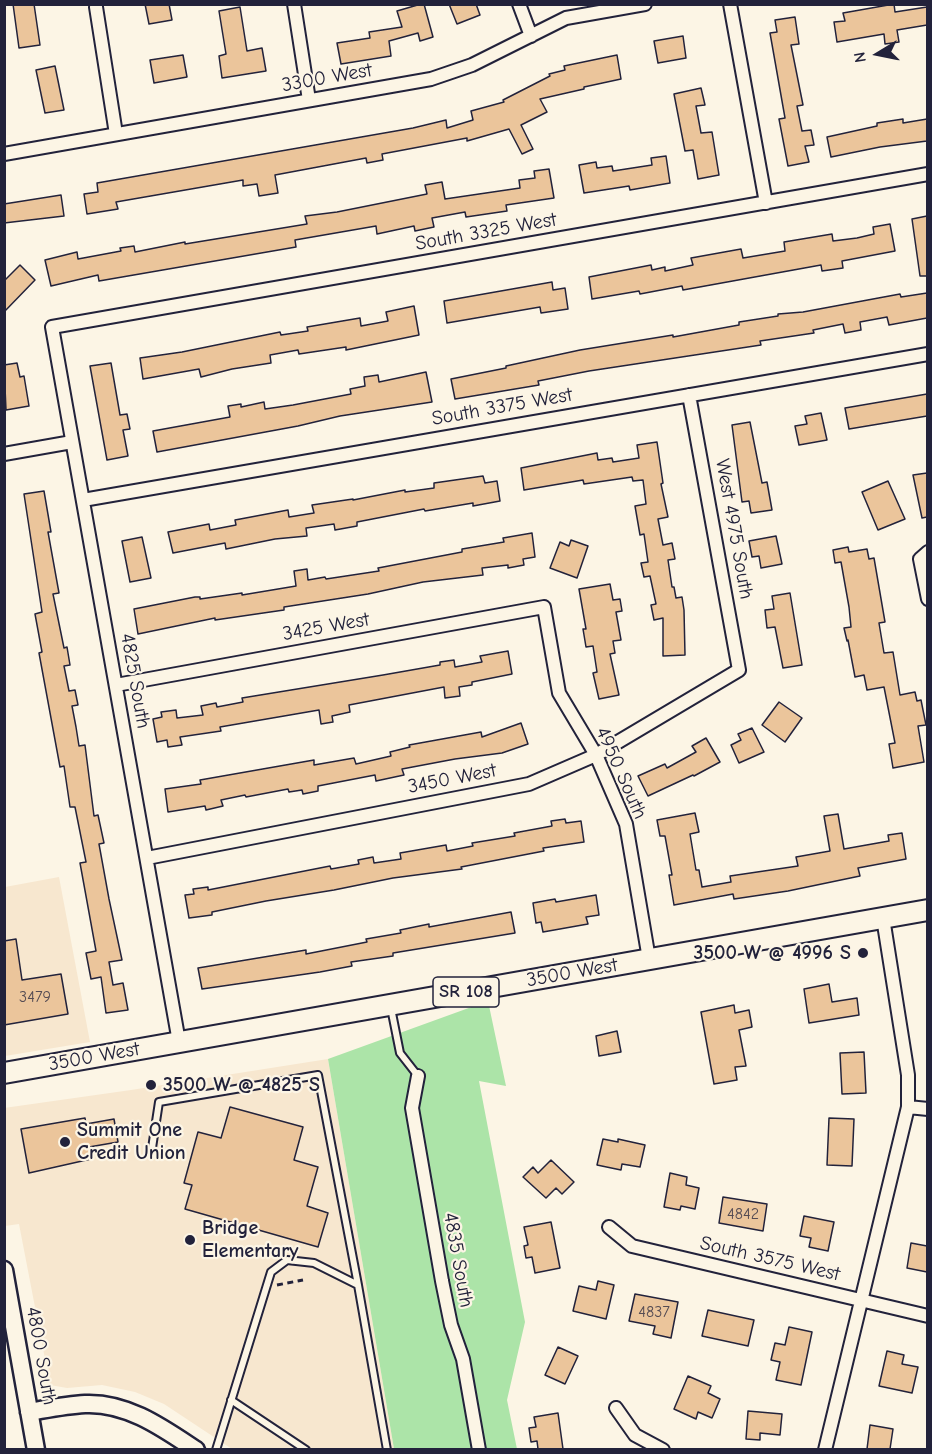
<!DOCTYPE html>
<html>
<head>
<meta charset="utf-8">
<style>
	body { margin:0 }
	#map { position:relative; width:932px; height:1454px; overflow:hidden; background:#fcf5e5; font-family:"Comic Neue",sans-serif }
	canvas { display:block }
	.frame { position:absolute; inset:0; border:6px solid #22223b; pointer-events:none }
	.north { position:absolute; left:848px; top:24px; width:60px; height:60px; -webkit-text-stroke:4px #fcf5e5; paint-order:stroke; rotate:260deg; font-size:16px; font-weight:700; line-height:24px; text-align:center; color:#22223b }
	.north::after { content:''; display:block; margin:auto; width:21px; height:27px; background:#22223b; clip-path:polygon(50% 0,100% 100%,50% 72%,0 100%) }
</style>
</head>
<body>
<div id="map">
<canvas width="932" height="1454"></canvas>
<div class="frame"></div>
<div class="north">N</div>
</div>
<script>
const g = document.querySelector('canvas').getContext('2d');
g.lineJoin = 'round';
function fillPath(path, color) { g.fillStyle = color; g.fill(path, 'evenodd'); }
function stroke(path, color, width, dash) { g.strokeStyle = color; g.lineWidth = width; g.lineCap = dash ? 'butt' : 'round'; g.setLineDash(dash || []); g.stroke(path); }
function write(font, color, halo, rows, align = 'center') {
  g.font = font + ' "Comic Neue",sans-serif'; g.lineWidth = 4.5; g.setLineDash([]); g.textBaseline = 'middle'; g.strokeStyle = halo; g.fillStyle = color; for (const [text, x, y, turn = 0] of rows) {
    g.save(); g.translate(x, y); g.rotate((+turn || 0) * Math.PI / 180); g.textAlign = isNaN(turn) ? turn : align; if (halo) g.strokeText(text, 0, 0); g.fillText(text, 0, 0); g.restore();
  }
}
fillPath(new Path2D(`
	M59,877L90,1042L5,1056V887Z
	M328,1059L394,1449H232L164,1404L135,1392L102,1385L67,1388L50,1385L19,1224L5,1226L4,1108L131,1090Z`), '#f7e7cf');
fillPath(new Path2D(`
	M488,1001L506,1086L479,1081L525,1322L507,1400L517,1449H394L328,1059Z`), '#ace4a8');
const building = new Path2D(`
	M13,4H34L40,45L19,48Z
	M145,4H169L172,20L149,24Z
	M421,4H424L433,37L420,41L418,33L389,41L391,56L341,64L337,43L370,38L369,32L402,27L397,11Z
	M449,4H476L480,15L457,24Z
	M894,4L895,12L927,7V25L897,30L899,42L885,44L884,34L837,42L834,22L845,21L843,13Z
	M240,7L247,51L262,48L266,71L222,78L219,56L226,54L219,11Z
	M795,17L799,44L791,45L803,105L797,106L802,131L811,130L814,145L805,146L809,162L788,166L779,119L785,118L770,33L777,32L775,20Z
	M683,36L686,58L658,63L654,41Z
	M183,55L187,77L154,83L150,60Z
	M617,55L621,79L584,87V89L540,99L547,112L521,125L533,149L522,154L509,129L467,141V138L382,154L383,160L367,163L366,158L275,175L278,193L259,196L257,184L243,186V180L116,202L118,209L87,214L84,194L98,192L97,183L413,128L446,120L447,128L473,120L471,111L504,102L503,100L550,76L549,74L565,70L564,66Z
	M55,66L64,110L45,113L36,70Z
	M701,88L705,105L696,106L701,133L712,132L719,175L698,179L693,150L685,151L674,94Z
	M903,119V123L927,119V141L880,147L831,157L827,137L877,126V123Z
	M666,156L670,183L630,190L629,186L584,193L579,165L596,162L597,168L612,166L613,171L652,165L651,158Z
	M549,169L554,198L506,205L507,211L466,217L465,212L432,218L434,227L415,231L414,226L377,234L376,226L295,240L296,247L99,281L98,275L51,286L45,260L77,252L78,259L121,251L120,248L134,246L135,252L185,242V244L307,224L305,216L337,212L427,194L425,185L442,182L445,199L520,188L519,180L535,178L534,171Z
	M61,195L64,216L4,223V204Z
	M927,216V276H920L912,219Z
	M890,224L895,251L842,261L843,268L822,271L821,265L683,290L682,286L640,294L639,291L592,299L589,277L651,265L652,270L665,267V271L693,265L691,258L741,249L743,258L785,251L784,242L832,234L833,241L857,238L874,234L873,227Z
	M20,265L35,280L4,312V281Z
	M552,282L553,290L565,288L568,309L541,313L540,307L447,323L444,301Z
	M927,293V318L889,325L887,317L860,322L861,330L845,333L843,324L813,330L814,333L760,341L761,345L589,371L538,381L539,385L455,399L451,379L506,368V366L580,350L673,335V337L739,325V322L778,316V314L803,312L900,294L901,297Z
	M414,306L419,335L346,350V347L299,354L298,350L270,355L271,363L232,369L201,377L199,369L143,379L140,358L182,352L280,332L281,335L308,331L307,327L360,318L361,326L388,321L386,312Z
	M17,363L20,377L24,376L29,406L6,410L4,365Z
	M111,363L120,415L127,414L130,429L123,430L128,456L107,460L90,366Z
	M426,372L432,402L340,416L298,426L157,452L153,431L230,417L228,406L241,404V407L264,402L265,409L293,405L351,394L350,389L365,386L364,377L378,375L379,382Z
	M927,394V416L849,429L845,408Z
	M821,413L827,440L799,445L795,426L807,424L805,416Z
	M750,422L762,483L767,482L772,510L751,513L749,501L742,502L732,425Z
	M657,442L663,483L661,484L668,517L658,519L663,545L672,543L675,559L668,560L672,587H674L676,598L682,597L684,610L685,655L663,656V618L654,620L651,605L656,604L650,576L644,577L641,563L648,562L644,534L640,535L635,506L646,504L643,480L633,481L632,477L584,484L583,480L524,490L521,468L597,453L598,460L612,458L613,462L639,458L637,445Z
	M927,473V517L922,518L913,475Z
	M483,476L485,483L497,481L500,501L473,506V503L425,511L424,509L357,522V526L335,530L334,524L306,528L307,536L275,539L226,549L225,543L173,553L168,532L209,524L210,530L236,525L235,520L288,510L289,517L314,513L312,505L353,499V500L405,490V492L434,488V483Z
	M888,481L905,519L878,530L862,492Z
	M44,491L51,532H48L59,593L53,594L64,648L67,647L70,665L64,666L69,691L75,690L78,705L72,706L76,727L79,746L85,745L94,816L98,815L104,843L99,844L109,899L122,960L109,962L113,985L123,983L128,1010L106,1013L101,977L91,979L86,953L96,951L80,863L86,862L75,807H70L64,766L60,767L39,653L42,652L35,614L42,612L24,494Z
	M532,533L535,557L523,559L524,565L508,568V565L482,568L483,575L423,582L368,594L284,607V610L215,620V618L138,634L134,609L195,597H200V599L242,593V595L296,586L294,571L307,569L308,580L325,577L326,579L379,571L378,568L462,552V549L504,542L503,538Z
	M776,536L782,564L761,568L759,556L752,557L749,541Z
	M142,537L151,578L130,582L122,541Z
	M571,540L588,546L577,578L550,568L560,542L569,546Z
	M848,547L849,552L867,549L869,559L874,558L885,622L879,623L884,653L893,652L900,695L915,692L917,701L921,700L926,725L918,726L924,762L893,768L889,744L895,743L884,687L867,690L864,675L855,677L848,640L847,641L844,628L851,627L849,607L841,562L835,563L833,550Z
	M610,584L613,600L620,599L622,611L616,612L621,640L613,641L615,653L610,654L619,695L599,699L593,673L597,672L593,646L586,647L583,629H586L579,589Z
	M790,593L802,665L783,668L775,627L767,628L765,610L774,609L772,596Z
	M508,651L512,674L472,682V685L459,687L460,696L445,698L444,687L349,705L350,712L332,716L333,722L321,724L319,710L220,727L221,731L180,737L182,745L168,747L167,740L157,742L153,719L162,717L161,712L176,710L177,718L203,715L201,706L216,703L217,707L243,702L242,698L383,675L440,665V662L454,660L455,667L482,662L480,656Z
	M779,702L802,718L785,742L762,725Z
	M521,723L528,744L502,753L455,759L402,769L404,775L376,781L375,775L318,786V791L303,794L302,790L289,792L288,789L246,797L245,795L221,800L223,806L206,810L205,806L168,812L165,789L201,784L200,780L314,760V765L354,758L356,764L391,756L390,752L410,747L409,745L481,732L482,737Z
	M752,728L764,752L739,763L731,745L741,740L738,734Z
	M706,738L720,762L694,776L693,775L648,796L638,776L665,764L667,768L696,752L692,746Z
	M695,813L699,832L690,834L696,870H699L702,887L731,882L730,876L798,866L796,857L830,851L824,816L838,814L844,849L889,841L888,835L902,833L906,859L858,868L860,876L788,891L734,899L733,894L674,905L669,875H672L665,836H660L657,820Z
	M565,819L566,823L581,821L584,842L543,848L544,851L461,867L462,869L393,878L334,890L266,901L212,912V915L189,918L185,895L194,894L193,889L208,887V890L330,866L331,869L359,864L358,860L373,857L374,863L401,859L400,853L446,845L447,851L473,846L472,843L515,836L514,833L552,826L551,821Z
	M596,895L599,915L586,917L588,924L543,932L541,922L536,923L533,903L555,899L556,902Z
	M511,912L515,933L393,953V956L351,962L352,966L320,972L202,989L198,968L306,950V954L367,942L366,939L401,933L400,930L429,924V927Z
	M16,939L22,980L61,974L68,1014L4,1025V941Z
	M829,984L832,1002L857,998L859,1015L809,1023L804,989Z
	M734,1005L735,1013L749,1010L752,1027L739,1030L746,1066L735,1067L737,1080L714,1084L701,1012Z
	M617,1031L621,1052L599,1056L596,1036Z
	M864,1052L866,1093L842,1094L840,1053Z
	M230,1107L303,1127L294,1160L318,1167L307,1206L328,1213L318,1247L185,1209L192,1185L184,1183L198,1132L221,1138Z
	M85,1118L86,1124L114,1119L118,1142L89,1147L91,1159L29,1173L21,1129Z
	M829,1118L854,1119L852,1166L827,1165Z
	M603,1139L618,1142V1139L645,1145L640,1167L622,1164L621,1170L597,1165Z
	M551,1160L574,1182L562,1194L556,1188L546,1198L523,1177L533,1167L538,1173Z
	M670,1173L687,1177L686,1185L699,1188L695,1209L681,1206L680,1210L664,1207Z
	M723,1197L767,1204L763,1231L719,1223Z
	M804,1216L834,1222L828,1251L809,1247L811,1238L800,1236Z
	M551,1222L560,1268L535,1273L532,1257L526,1258L524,1246L528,1245L524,1227Z
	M911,1243L927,1246V1272L907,1268Z
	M598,1281L614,1285L606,1319L573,1311L579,1286L596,1290Z
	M635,1294L678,1302L671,1338L653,1334L655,1326L629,1321Z
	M708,1310L754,1320L748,1346L702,1336Z
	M789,1327L812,1332L801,1385L776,1380L780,1362L771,1360L775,1343L785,1345Z
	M558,1347L578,1356L565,1384L545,1375Z
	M887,1351L904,1355L902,1364L918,1367L912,1393L879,1386Z
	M688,1376L711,1386L708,1393L720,1399L712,1418L698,1412L696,1419L674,1409Z
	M748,1411L782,1414L780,1435L760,1433V1440L746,1439Z
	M558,1413L563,1449H538L537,1441L531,1442L529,1428L536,1427L534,1417Z
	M870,1425L893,1429L890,1449H867Z`);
fillPath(building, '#ebc59b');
stroke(building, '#22223b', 1.5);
const lane = new Path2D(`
	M391,1008L400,1053L418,1076
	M152,1148L159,1102L318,1075L358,1285
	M231,1400L306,1450
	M216,1450L271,1272L287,1260L314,1263L358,1285L387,1450`);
const street = new Path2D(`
	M294,4L309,100
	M519,4L531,36
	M730,4L766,203
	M96,7L116,134
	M4,154L431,79L472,65L566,18L645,4
	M4,454L72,442
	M83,500L928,354
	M928,552L920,559L928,599
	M116,685L544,607L559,693L596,755L626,824L649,959
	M147,858L529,784L596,755L739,670L689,395
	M179,1042L52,327L928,174
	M418,1076L412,1108L442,1281L451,1325L463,1359L479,1450
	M908,1107L928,1109
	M609,1227L632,1246L928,1316
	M616,1408L635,1435L663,1450
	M825,1450L908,1107V1075L883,918`);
const secondary = new Path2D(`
	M4,1270L36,1450
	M29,1412C47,1409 66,1405 85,1404C127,1402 163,1428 196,1450`);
const primary = new Path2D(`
	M4,1073L928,910`);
stroke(lane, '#22223b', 10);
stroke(street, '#22223b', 16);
stroke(secondary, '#22223b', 21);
stroke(primary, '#22223b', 24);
stroke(new Path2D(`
	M277,1285L303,1280`), '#22223b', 3, [6, 4.5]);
stroke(lane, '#fcf5e5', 6);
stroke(street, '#fcf5e5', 12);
stroke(secondary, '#fcf5e5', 16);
stroke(primary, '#fcf5e5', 20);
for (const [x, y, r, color] of [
	[863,953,6,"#22223b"],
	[151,1085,6,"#22223b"],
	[65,1142,6,"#22223b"],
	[190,1240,6,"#22223b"]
]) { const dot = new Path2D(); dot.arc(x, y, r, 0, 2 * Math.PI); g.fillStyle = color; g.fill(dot); stroke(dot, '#fcf5e5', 2); }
write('16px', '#544b53', null, [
	["3479",35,997],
	["4842",743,1214],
	["4837",654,1312]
]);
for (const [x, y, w] of [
	[466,992,66]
]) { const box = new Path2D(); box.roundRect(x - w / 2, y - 15, w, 30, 4.5); g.fillStyle = '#fcf5e5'; g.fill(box); stroke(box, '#22223b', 1.5); }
write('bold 18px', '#22223b', null, [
	["SR 108",466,992]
]);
write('20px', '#22223b', '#fcf5e5', [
	["3300 West",327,78,-10],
	["South 3325 West",486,232,-10],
	["South 3375 West",502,407,-10],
	["West 4975 South",734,529,80],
	["3425 West",326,627,-10],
	["4825 South",135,681,80],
	["4950 South",621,773,66],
	["3450 West",452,779,-11],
	["3500 West",572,973,-10],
	["3500 West",94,1057,-10],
	["South 3575 West",770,1259,13],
	["4835 South",458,1260,80],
	["4800 South",41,1356,80]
]);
write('bold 20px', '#22223b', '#fcf5e5', [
	["3500 W @ 4996 S",851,953,"right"],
	["3500 W @ 4825 S",163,1085],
	["Summit One",77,1130],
	["Credit Union",77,1153],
	["Bridge",202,1228],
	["Elementary",202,1251]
], 'left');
</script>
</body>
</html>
